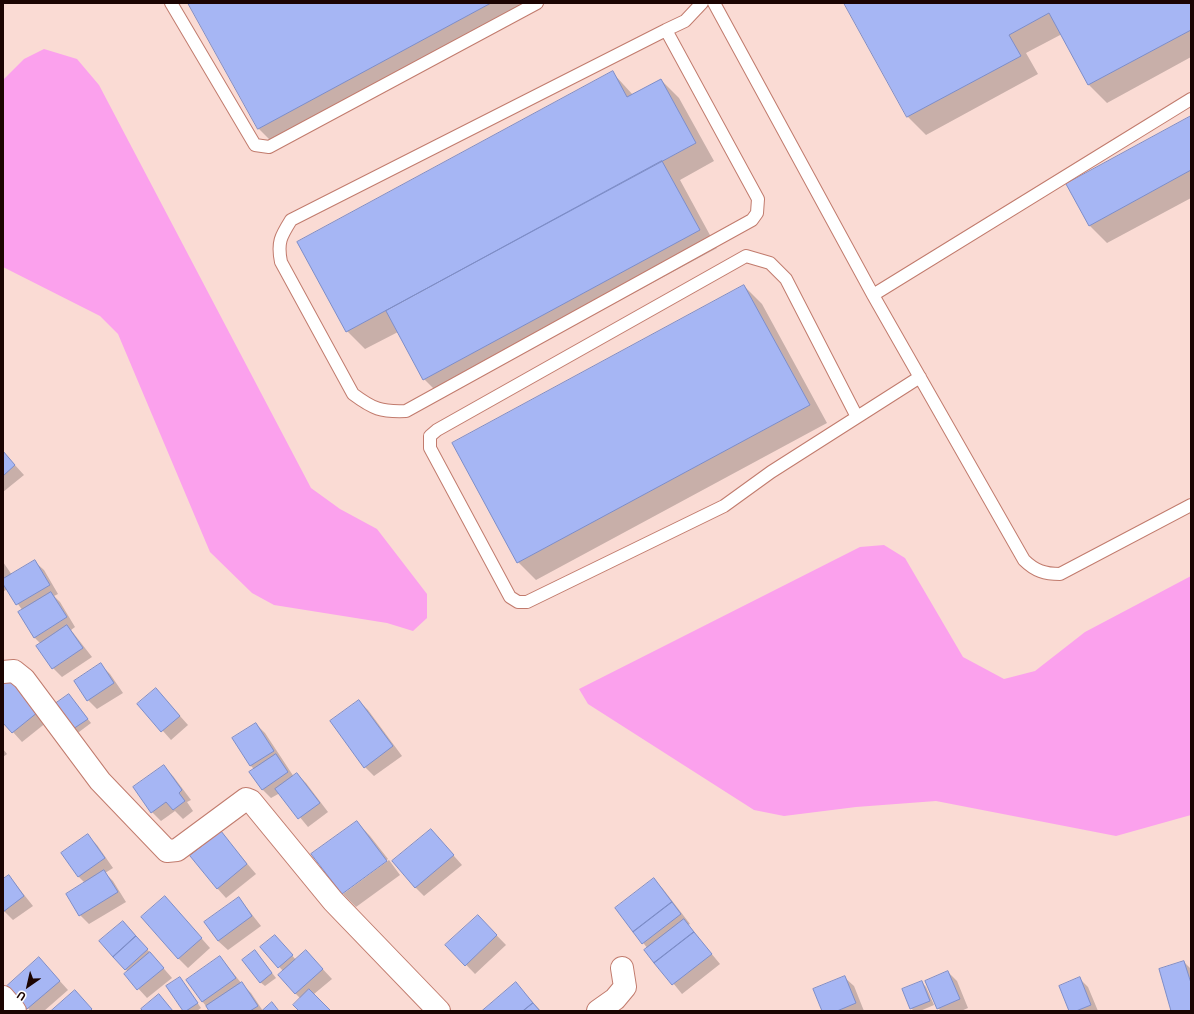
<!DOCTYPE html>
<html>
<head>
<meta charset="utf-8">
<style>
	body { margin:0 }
	#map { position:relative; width:1194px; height:1014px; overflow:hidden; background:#fadbd4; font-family:"Open Sans",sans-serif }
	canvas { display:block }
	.frame { position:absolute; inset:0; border:4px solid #1b0402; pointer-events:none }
	.north { position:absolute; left:8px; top:966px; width:40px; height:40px; -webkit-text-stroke:3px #fff; paint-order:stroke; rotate:214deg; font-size:11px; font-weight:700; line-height:16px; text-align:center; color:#1b0402 }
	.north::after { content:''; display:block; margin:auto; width:14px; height:18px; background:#1b0402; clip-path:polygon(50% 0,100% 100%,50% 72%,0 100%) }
</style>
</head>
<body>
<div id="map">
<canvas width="1194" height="1014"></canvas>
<div class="frame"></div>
<div class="north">U</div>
</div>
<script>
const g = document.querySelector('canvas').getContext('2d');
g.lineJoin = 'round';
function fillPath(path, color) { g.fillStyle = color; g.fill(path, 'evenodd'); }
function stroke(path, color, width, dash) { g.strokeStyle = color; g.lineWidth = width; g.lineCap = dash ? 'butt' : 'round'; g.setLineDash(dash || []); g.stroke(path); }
fillPath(new Path2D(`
	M44,49L77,59L99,85L311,488L340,509L377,529L427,594V618L413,631L387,623L274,605L252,593L210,552L118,334L100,316L3,267V80L24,59Z
	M884,545L905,558L963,657L1004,679L1035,671L1085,632L1191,576V815L1116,836L936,801L856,807L784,816L754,810L588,704L579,689L860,547Z`), '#fba1ed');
fillPath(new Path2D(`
	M190,3H541L276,146L258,128Z
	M846,3H1191V57L1107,103L1089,85L1062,34L1026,53L1038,74L926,135L908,117Z
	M612,72L633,95L661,80L679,98L714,161L680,180L717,248L442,397L424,379L398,332L365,349L347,331L298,242Z
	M1191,117V198L1107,243L1089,225Z
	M744,286L762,304L827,423L536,580L518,562Z
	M3,452L24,475L3,492Z
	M34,561L44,570L58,594L54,596L60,602L75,627L71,630L92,657L62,677L53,668L41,644L35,638L23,611L7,589L3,592V562L12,575Z
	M101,665L110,674L123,693L97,709L88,700Z
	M3,687L47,722L22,742L3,721Z
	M156,689L188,725L171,740L139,704Z
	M69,695L91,723L75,735Z
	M359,701L368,710L402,756L374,776L365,767Z
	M256,724L265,733L294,777L297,774L306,783L328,812L308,827L280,793L271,798L262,789L255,770L250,765Z
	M3,749L7,754L3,757Z
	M164,767L173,776L191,800L187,802L193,811L183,819L175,811L161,821L152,812Z
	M357,822L370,836L388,859L343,892V894L313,855Z
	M431,830L462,865L424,896L415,887Z
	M221,833L256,874L226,898L217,888Z
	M88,836L97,845L113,868L105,873L113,881L126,902L89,924L80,915L85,883L78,876Z
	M389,860L400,875L356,907L343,894Z
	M9,876L33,906L13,920L3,910V880Z
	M654,879L663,889L690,924L688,925L720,964L682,994L646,950L648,949L616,908Z
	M239,898L261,926L228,950L218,941Z
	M174,907L210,948L188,968L178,958Z
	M478,916L506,945L475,974L447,945Z
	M127,926L172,978L147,998L125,974L128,972L101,941Z
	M279,940L296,960L306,951L332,979L314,994L330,1011H300L301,999L295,993L283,971L261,947Z
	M259,956L276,978L265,986L260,982Z
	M220,957L242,984L251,993L263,1011H279H210L202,1001Z
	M1184,962L1191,969V1011H1173Z
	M48,968L68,990L44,1011H30L28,1008Z
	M948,972L957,981L968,1008L961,1011H941L938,1008Z
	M844,977L854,986L864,1011H824Z
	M1079,978L1088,987L1098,1011H1070Z
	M922,982L926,987L934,1005L920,1011H914L911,1008Z
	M184,983L201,1008L197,1011H185Z
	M516,984L541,1011H484Z`), '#0003');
const building = new Path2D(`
	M188,3H491L258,129Z
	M844,3H1191V30L1088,85L1049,13L1009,35L1021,56L907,117Z
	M613,71L627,97L661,79L696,143L346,332L297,242Z
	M1191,116V170L1089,226L1066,184Z
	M662,161L700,230L423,380L386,311Z
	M744,285L810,405L517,563L452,443Z
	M3,451L15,465L3,476Z
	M35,560L50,585L16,605L3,584V579Z
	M51,592L67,617L34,638L18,612Z
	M67,625L83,648L52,669L36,646Z
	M101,663L114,683L87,701L74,681Z
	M11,679L38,712L12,733L3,723V685Z
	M156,688L180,716L161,732L137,704Z
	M69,694L88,719L70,731L52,706Z
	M359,700L393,746L364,768L330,721Z
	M256,723L274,751L250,766L232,738Z
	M276,754L288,772L262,790L249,772Z
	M164,765L182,790L179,793L185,801L173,810L166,802L151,813L133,787Z
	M297,773L320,803L298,819L275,789Z
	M357,821L387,861L342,894L311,854Z
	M431,829L454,855L415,888L392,861Z
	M221,831L247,864L217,889L190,856Z
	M88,834L105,858L78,877L61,853Z
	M104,870L118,892L79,916L66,894Z
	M9,875L24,896L3,912V879Z
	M654,878L672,902L633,932L615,908Z
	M165,896L202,938L178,959L141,917Z
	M239,897L252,916L218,941L204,922Z
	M672,902L681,914L642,944L633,932Z
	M478,915L497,935L465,966L445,945Z
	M684,919L694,932L654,963L644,950Z
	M123,921L136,936L113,957L99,941Z
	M694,932L712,954L672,985L654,963Z
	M275,935L293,955L278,968L260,947Z
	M136,936L148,949L125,970L113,957Z
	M255,950L272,973L260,983L242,960Z
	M306,950L323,969L295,994L278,975Z
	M150,952L164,968L137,990L124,974Z
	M220,956L236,978L202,1002L186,980Z
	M39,957L60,981L27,1009L7,986Z
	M1184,961L1191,983V1011H1171L1159,969Z
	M948,971L960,999L937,1009L925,981Z
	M845,976L856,1003L837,1011H822L813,989Z
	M180,977L198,1003L186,1011H183L166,986Z
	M1080,977L1091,1005L1076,1011H1069L1059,986Z
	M922,981L930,1001L910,1009L902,989Z
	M242,982L258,1006L250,1011H209L206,1006Z
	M516,982L533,1003L523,1011H482Z
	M309,989L331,1011H299L293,1005Z
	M75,990L92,1009L90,1011H51Z
	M159,994L173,1011H143L141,1009Z
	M272,1002L279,1011H262Z
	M533,1003L540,1011H523Z`);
fillPath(building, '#a6b6f4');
stroke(building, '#7d8dc8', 1);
const service = new Path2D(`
	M171,3L255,145L269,147L537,3
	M714,3L873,295L1024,560C1035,571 1045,574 1060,574L1191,505
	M666,30L758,199L757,213L752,220L406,411C381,412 373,409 353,394L281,262C277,242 281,236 291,220L666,30L685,21L702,3
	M873,295L1191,99
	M857,417L786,279L770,263L746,256L437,430L430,436V448L510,597L518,602H527L724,506L771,472L920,377`);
const minor = new Path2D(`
	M3,672L14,671L24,679L100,781L167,851L177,850L246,799L251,801L333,901L439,1011
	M3,997L15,1011
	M598,1011L615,999L625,987L622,968`);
stroke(service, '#c17b6d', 14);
stroke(minor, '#c17b6d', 24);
stroke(service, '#fff', 12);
stroke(minor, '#fff', 22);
</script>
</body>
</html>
